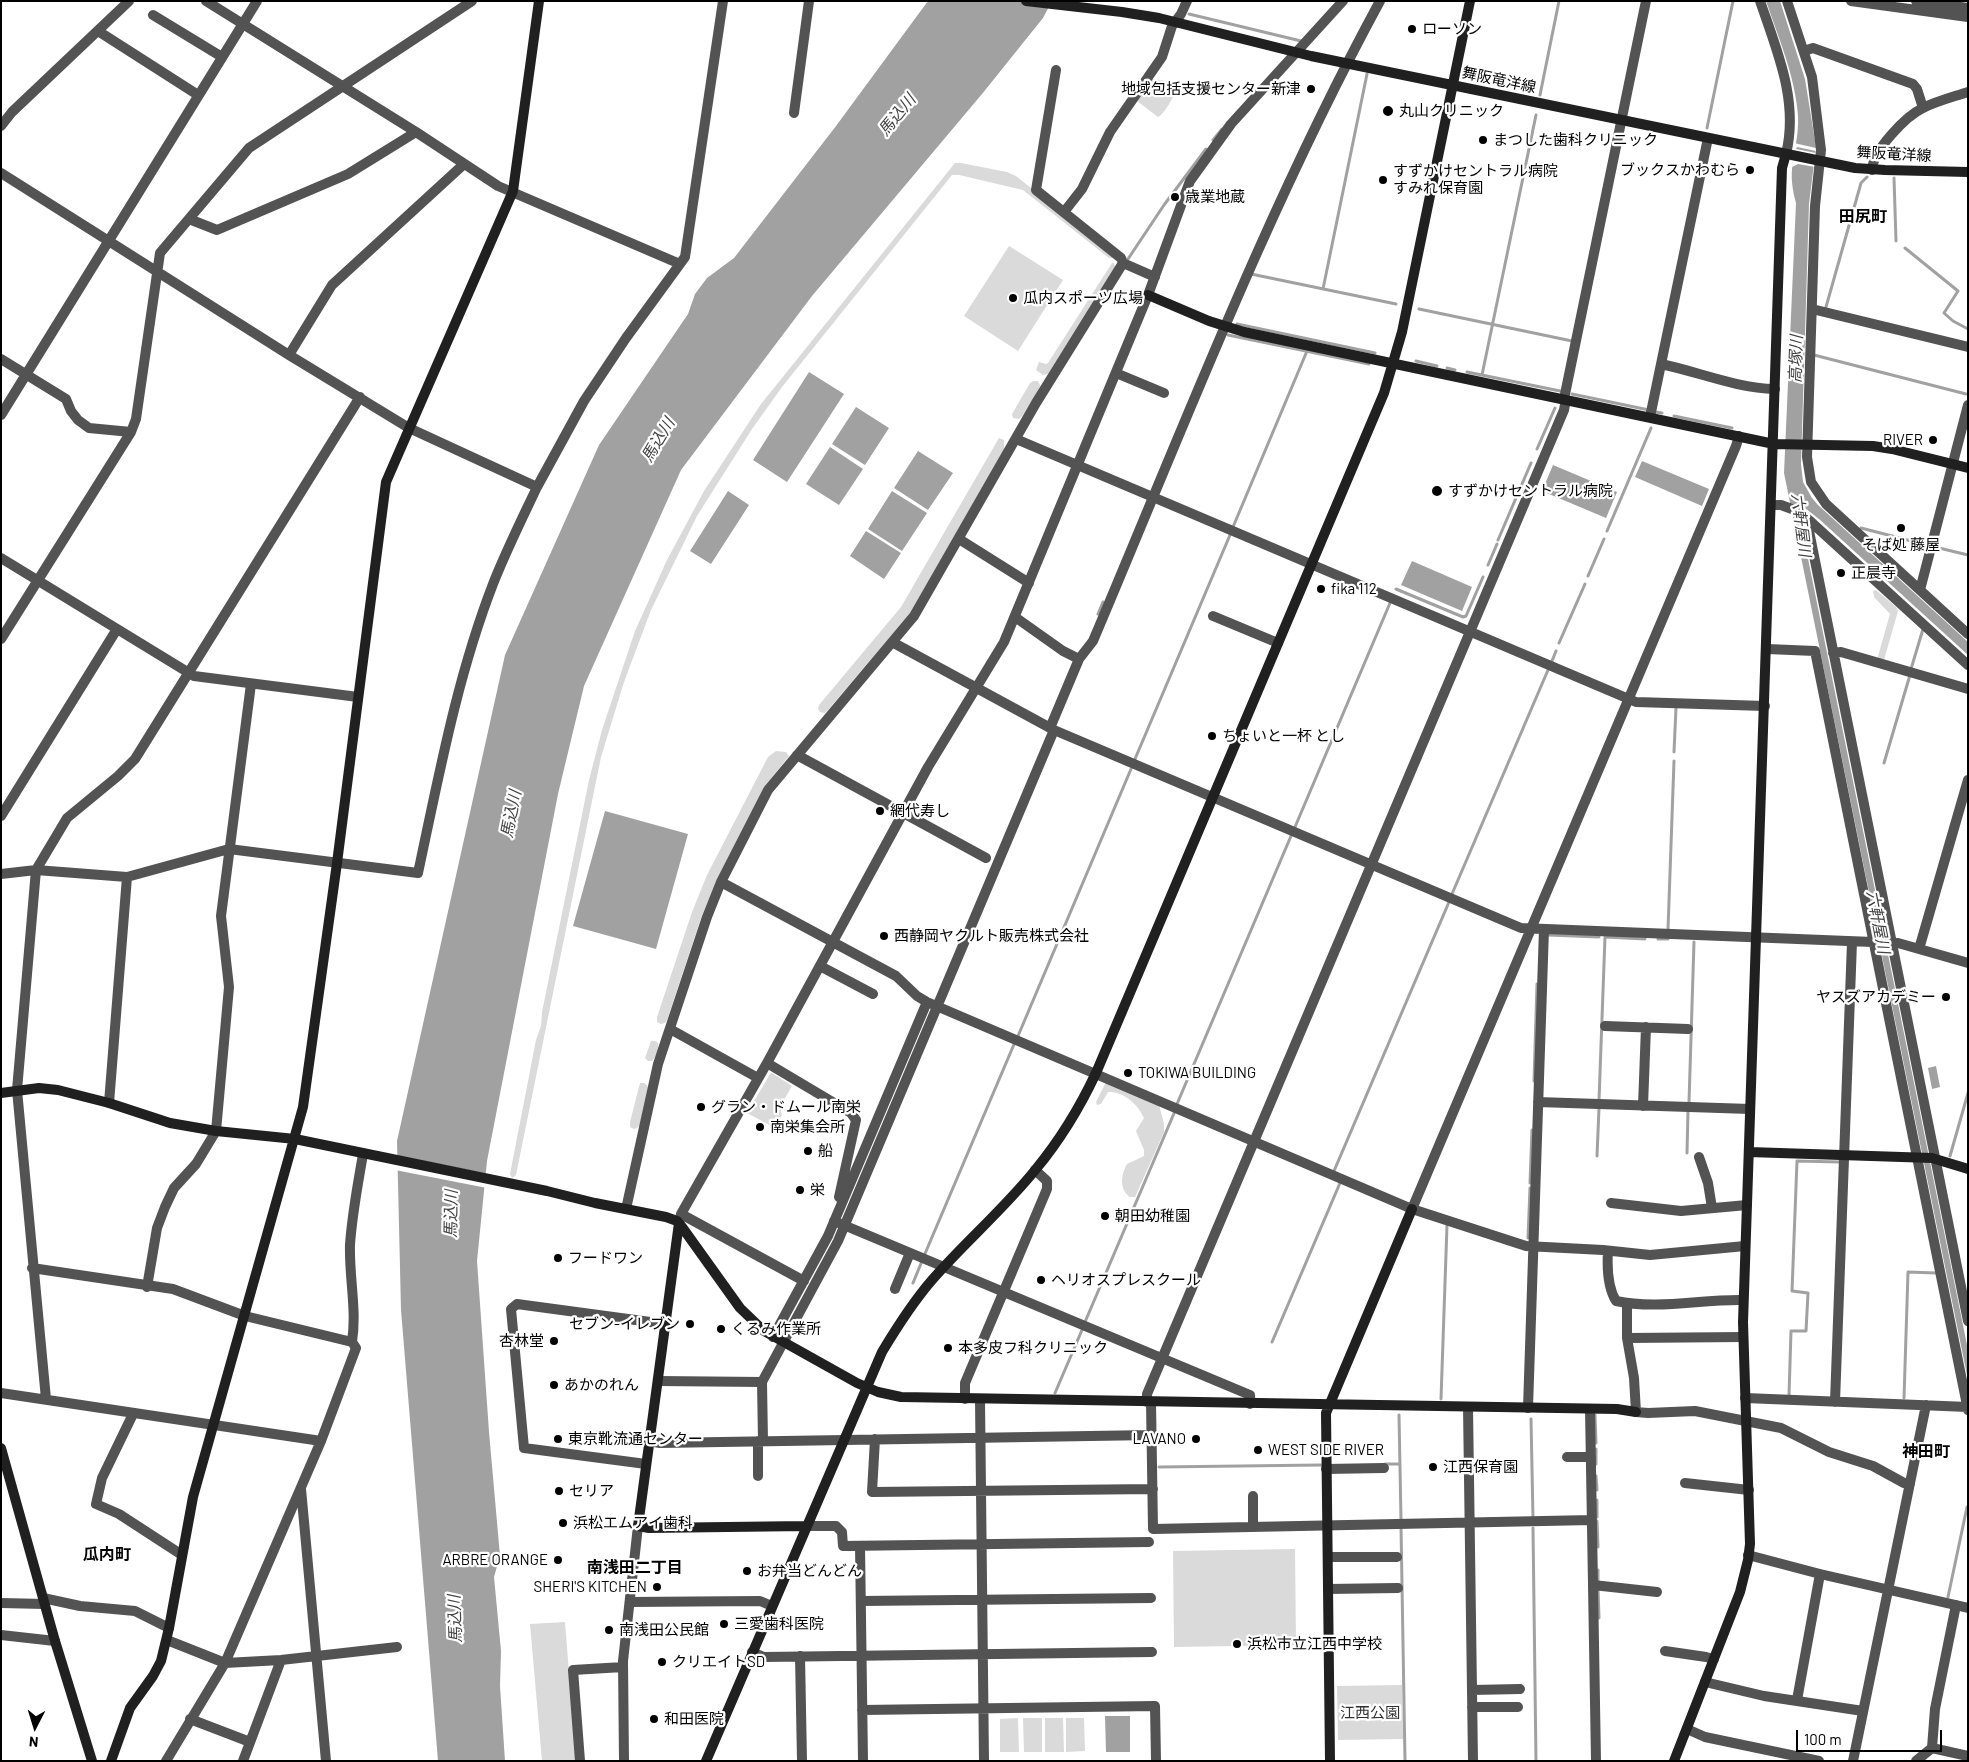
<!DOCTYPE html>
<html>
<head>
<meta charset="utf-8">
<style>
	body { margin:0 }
	#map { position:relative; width:1969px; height:1762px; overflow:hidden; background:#fff; font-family:Barlow,sans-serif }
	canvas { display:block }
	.frame { position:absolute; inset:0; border:2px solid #000; pointer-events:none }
	.north { position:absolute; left:10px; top:1702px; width:50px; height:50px; -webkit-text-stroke:4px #fff; paint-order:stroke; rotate:185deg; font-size:14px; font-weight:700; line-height:20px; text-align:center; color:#000 }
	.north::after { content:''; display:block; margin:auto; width:18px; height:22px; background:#000; clip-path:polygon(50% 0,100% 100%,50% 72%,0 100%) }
	.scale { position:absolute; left:1796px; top:1730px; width:146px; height:22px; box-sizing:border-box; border:2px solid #000; border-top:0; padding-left:6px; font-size:15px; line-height:18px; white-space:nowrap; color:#000; -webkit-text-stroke:4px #fff; paint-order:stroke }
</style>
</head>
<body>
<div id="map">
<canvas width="1969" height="1762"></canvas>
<div class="frame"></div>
<div class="north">N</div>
<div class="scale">100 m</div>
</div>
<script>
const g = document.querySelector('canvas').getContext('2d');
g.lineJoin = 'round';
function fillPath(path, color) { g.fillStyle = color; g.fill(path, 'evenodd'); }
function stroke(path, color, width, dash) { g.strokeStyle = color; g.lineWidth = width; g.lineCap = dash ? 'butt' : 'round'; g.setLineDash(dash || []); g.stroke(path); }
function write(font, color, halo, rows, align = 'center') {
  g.font = font + ' Barlow,"Noto Sans JP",sans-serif'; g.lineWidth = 4.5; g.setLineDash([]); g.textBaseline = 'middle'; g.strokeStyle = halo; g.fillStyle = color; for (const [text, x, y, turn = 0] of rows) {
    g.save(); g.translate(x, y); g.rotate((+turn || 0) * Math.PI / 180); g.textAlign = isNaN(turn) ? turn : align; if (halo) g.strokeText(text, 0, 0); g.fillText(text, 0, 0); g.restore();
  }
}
fillPath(new Path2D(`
	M1154,79L1174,82L1178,87C1175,94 1164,115 1158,117L1137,101L1150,80Z
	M955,163H961L1007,172L1016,176L1113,254V258H1109L1023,190L959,175H952L782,387L752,429L697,516L651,610L624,682L601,757L516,1175L512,1178L510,1174L536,1040L541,1026L542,1012L589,780L602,730L635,631L667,560L704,491L761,404Z
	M1009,246L1063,280L1018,351L964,316Z
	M1112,263H1114L1115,267L1048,374L1043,375L1036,370L1039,362L1046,364L1048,363Z
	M1034,381H1038L1040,385L1039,389L1023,415L1019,419L1013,418L1012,414L1030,383Z
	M999,438L1004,440V450L910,613L827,711L824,713L820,712L818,709L819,705L901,607Z
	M1876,590L1896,607L1898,611L1884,660L1878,659V656L1890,614L1874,597L1873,591Z
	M776,751L786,752L789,756L764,787L717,880L702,915L667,1020L665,1023L661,1024L657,1022V1017L692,912L707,875L768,757Z
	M651,1041H655L658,1043C659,1049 656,1056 652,1061H648L645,1058Z
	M772,1073L792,1086L780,1107L782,1115L775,1128L747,1113L770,1074Z
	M1106,1082L1159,1105L1164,1124V1132L1135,1197H1130C1119,1189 1121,1175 1127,1164L1144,1156V1150L1136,1131L1144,1118C1138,1104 1123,1091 1108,1092L1101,1104L1097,1105L1096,1102Z
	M640,1083H644L647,1085L648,1088L640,1125L637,1128L634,1129L630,1127V1122Z
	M1295,1549L1296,1645L1174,1647L1173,1551Z
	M565,1622L576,1761H542L530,1624Z
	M1402,1685L1403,1739L1338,1740L1337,1686Z
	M1018,1718L1019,1752H1000V1719Z
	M1023,1718H1042V1752H1024Z
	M1045,1718H1063L1064,1752H1045Z
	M1066,1718H1084L1085,1751L1066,1752Z`), '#dadada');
fillPath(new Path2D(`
	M928,1H1052L1043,18L982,94L812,296L681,470L584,686L558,794L487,1161L477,1261L489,1432L500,1556L494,1577L501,1651L500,1686L505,1761H438L401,1310L397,1141L505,655L599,445L688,314L695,294L707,278L734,258L836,126Z
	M1766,1H1780L1805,79L1816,147L1809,204L1801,464L1803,482L1812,498L1818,505L1968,642V655L1819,519L1801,505L1800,519L1968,1350V1380L1784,473L1796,203C1793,192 1791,181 1792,169C1794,151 1799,134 1798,116C1795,76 1779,39 1766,1Z
	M809,372L844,394L787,482L753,460Z
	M856,407L889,428L865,465L832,444Z
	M830,447L863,469L839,505L806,484Z
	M918,451L953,473L928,510L894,488Z
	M1642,461L1709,489L1702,506L1635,477Z
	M1553,465L1617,492L1606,518L1542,491Z
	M728,491L749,505L711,564L690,551Z
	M892,491L927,513L902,551L868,529Z
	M866,531L901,553L884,579L850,556Z
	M1412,561L1472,587L1462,611L1401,585Z
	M605,811L688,834L656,949L573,926Z
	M1936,1066L1940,1087L1932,1089L1928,1068Z
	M1105,1716H1130V1752H1106Z`), '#a1a1a1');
fillPath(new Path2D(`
	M1794,143L1816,148V151L1797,147L1796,149L1816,153L1815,167L1798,164L1792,167Z
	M395,1155L488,1174L487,1185L449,1177L487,1185V1188L395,1170Z`), '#fff');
stroke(new Path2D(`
	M1189,14L1301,41
	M1540,95L1559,1
	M1707,128L1733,1
	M1213,140L1222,129
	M1894,178L1896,241
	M1905,248L1958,291L1944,313L1953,321L1968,329
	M1128,259L1164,205L1206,149
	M1251,274L1396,304
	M1323,289L1367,74
	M1826,307L1861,183L1867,177
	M1419,309L1572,341
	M1237,324L1375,353
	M1228,335L1369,364
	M1814,355L1966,394
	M1416,361L1437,366
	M1447,368L1455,370
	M1467,372L1560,391
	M1482,375L1536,115
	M1572,394L1649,410
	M1655,412L1662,413
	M1674,416L1732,428
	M1537,449L1555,408
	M1233,527L1307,351
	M1861,528L1927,545
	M1607,531L1651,428
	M1498,540L1531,463
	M1935,547L1968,555
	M1488,565L1497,544
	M1588,576L1604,539
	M1396,589L1463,617L1466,616L1483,577
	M1098,614L1103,602
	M1559,643L1585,584
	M1552,661L1556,651
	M1911,669L1923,629
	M1674,752L1676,708
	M1135,759L1230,535
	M1884,763L1910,675
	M1295,827L1390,603
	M1452,894L1548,670
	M1668,929L1674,761
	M1548,935L1599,937
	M1605,937L1645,939
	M1658,939H1668V938
	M1018,1036L1131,769
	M1534,1081L1537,984
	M1599,1100L1605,937
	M1689,1102L1694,942
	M1177,1104L1291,836
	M1687,1153L1688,1111
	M1597,1156L1599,1108
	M1950,1156L1968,1093
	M1334,1171L1449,902
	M1530,1183L1532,1130
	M1528,1238L1530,1188
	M924,1256L1015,1042
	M913,1283L922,1261
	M1085,1322L1175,1111
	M1272,1342L1340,1183
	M1055,1393L1082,1330
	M1789,1395L1791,1331H1806L1808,1293L1792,1291L1797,1161L1840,1162
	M1904,1398L1908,1272L1936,1273
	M1441,1399L1447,1225
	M1399,1415L1401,1520
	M1595,1415L1596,1443
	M1531,1419L1533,1518
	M1596,1449V1464
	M1385,1464H1400
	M1159,1467L1321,1465
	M1596,1476L1597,1490
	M1597,1500V1517
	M1597,1521L1598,1547
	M1401,1526L1405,1761
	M1533,1528L1536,1761
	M1598,1570V1582
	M1598,1588L1599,1618
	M1948,1597L1967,1507`), '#a1a1a1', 3);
stroke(new Path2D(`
	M206,1L416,132L498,186L680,264
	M1760,1C1777,51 1799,101 1786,154
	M1787,1L1812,77L1821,150L1815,206L1807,457L1811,482L1826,504L1968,634
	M1851,1L1968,17
	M1916,1L1968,8
	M153,15L222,57
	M98,31L198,95
	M1804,51L1813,48L1913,84L1917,89L1923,108
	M1056,70L1036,190L1121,258L1123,263L1155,277
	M794,113L809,1
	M1,126L12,112L129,1
	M1872,170C1873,150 1906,116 1923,108C1937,101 1953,97 1968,92
	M1,173L289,355L409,428L537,487C522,519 506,551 493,584C457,677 439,775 418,873L229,849L127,877L36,870L1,874
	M1064,212L1082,189L1110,132L1162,57L1172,26L1181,14L1187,1
	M189,219L217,230L348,174L416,132
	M1812,309L1968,347
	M289,355L332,285L464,164
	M1,359L66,399L71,411L78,420L89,428L131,432
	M1661,364C1699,372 1736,388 1775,389
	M1116,373L1164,393
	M1564,399L1646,1
	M1,415L257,1
	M1650,417L1708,138
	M1016,439L1636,702L1765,706
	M537,487L584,401L626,338L685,257L723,1
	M1772,505H1781L1800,512L1968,665
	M1814,525L1809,531L1968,1321
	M959,539L1029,583
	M1,558L194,676L358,697
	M1920,590L1968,405
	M1213,616L1278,643
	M1015,617L1063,651L1079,659
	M1,639L131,432L136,419L160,253L249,148L472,1
	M892,642L1054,730L1521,928L1898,943L1968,963
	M1767,649L1815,651L1968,1410
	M1833,653L1841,652L1968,689
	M1050,728L1079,659L1093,641C1184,426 1268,207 1380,1
	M797,755L986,858
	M1,816L117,629
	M721,882L896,976L917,996L927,1002L1412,1209L1526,1246L1603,1250L1650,1255L1745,1246
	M1919,949L1968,780
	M820,966L873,994
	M1605,1026L1688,1029
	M670,1029L758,1078
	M767,1063L851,1113L856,1120L839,1197
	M1538,1102L1750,1109
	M109,1103L127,877
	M1643,1106L1646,1027
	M1699,1157L1708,1183L1712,1208
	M1611,1203L1681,1211L1747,1205
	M626,1209L658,1064L707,917L721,882L768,790L914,616L1036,403L1123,263
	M1412,1209L1736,446L1739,436
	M681,1214L804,1281
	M834,1221L1250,1395V1404
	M679,1223L681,1214L767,1063L928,767L1004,642L1148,295L1190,181L1231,124L1343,1
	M1608,1251C1607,1267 1608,1288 1616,1301C1658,1310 1701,1299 1743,1300
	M32,1268L173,1289L245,1316L352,1342
	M147,1287L157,1228L165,1207L174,1188L196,1164L216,1131L229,987L221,916L251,684
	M895,1289L910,1253
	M1627,1303V1338L1634,1378L1636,1412L1648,1413L1695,1411L1781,1428L1829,1452L1873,1466L1904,1483L1910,1484
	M773,1337L828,1236L927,1002
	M1627,1338L1743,1337
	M658,1381L762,1382L763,1441
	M762,1382L838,1241L1054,730
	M1,1393L321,1441
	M1745,1398L1968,1407
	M46,1399L17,1090L36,870L67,818L118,776L135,759L360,397
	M965,1399V1383L1047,1189V1181L1035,1170
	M980,1400L984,1761
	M1147,1402V1394L1564,410L1566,399
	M1151,1402L1153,1529L1592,1520
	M1835,1402L1852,942
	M1468,1407L1473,1761
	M1528,1408L1544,929
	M1590,1409L1596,1761
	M133,1414L102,1478L96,1504L119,1514L182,1555
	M875,1439L872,1492L1153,1489
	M649,1441L660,1443L1152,1435
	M758,1441V1476
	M1567,1457H1591
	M646,1464L524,1448L511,1309L517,1304L665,1324
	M1326,1469L1384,1468
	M1685,1483L1749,1490
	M301,1489L326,1761
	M1253,1496V1526
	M806,1526H836L842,1532L843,1546L1149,1542
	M860,1546L863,1761
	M1748,1555L1820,1574L1968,1608
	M1328,1557H1397
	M1593,1585L1657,1592
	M1328,1589L1398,1588
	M43,1598L80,1606L135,1611L169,1628
	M861,1601L1151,1598
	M630,1602L760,1601L772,1606
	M1,1603L45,1604
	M1,1635L55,1641
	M167,1640L225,1663L281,1660L397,1647
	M1665,1651L1706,1657L1714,1659
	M752,1652L764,1657L1152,1652
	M800,1656L802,1761
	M1705,1682L1764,1696L1863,1711
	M1472,1690L1520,1689
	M1797,1700L1820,1574
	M1472,1707H1518
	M862,1710L1155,1706L1156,1761
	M190,1719L250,1742
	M1687,1729L1705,1737L1819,1761
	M1932,1748L1935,1709L1956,1605
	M166,1761L225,1663L321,1441L356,1348L352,1342C357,1310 349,1277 350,1245C352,1214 358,1184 363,1154
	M243,1761L281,1660
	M580,1761L573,1670L623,1667
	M624,1761L623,1661L638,1526
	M1853,1761L1926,1405
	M1916,1761L1932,1748L1968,1756`), '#535353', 10);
stroke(new Path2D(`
	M1026,1L1122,12L1159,18L1311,56L1855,168L1885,170L1968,172
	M1148,295L1209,321L1244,332L1774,444L1873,446L1892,449L1968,468
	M1,1093L39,1088L58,1090L109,1103L170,1123L216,1131L295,1139L547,1191L595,1203L666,1217L677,1221L682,1227L740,1308L764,1331L857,1383L878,1392L901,1397L1617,1409L1636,1412
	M1749,1152L1932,1158L1968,1169
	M679,1223L638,1526L649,1528L806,1526
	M1,1448L55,1641L92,1761
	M111,1761L130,1708L153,1676L161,1661L169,1628L193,1497L303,1107L337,863L386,482L513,191L539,1
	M706,1761L882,1352C897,1327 913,1302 932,1280C965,1242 1004,1209 1036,1169C1060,1140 1080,1107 1096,1073L1384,393L1402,332L1470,1
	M1330,1761L1326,1413L1412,1209
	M1674,1761L1740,1592L1748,1560L1750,1544L1743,1322L1782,168L1786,154`), '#202020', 10);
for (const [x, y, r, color] of [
	[1412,29,5,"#000"],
	[1311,89,5,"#000"],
	[1388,111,6,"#000"],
	[1483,140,5,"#000"],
	[1750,170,5,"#000"],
	[1383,180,5,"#000"],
	[1175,197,5,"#000"],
	[1013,298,5,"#000"],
	[1933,440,5,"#000"],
	[1437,491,6,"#000"],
	[1901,528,5,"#000"],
	[1841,573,5,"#000"],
	[1321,589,5,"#000"],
	[1212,736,5,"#000"],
	[880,811,5,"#000"],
	[884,936,5,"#000"],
	[1946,997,5,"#000"],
	[1128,1073,5,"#000"],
	[701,1107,5,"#000"],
	[760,1127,5,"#000"],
	[808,1151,5,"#000"],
	[800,1190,5,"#000"],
	[1105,1216,5,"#000"],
	[558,1258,5,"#000"],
	[1041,1280,5,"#000"],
	[690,1324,5,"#000"],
	[721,1329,5,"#000"],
	[554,1341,5,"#000"],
	[948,1348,5,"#000"],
	[554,1385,5,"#000"],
	[558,1439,5,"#000"],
	[1196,1439,5,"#000"],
	[1258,1450,5,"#000"],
	[1433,1467,5,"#000"],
	[559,1491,5,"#000"],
	[563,1523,5,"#000"],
	[558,1560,5,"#000"],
	[747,1571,5,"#000"],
	[657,1587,5,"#000"],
	[724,1624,5,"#000"],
	[609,1630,5,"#000"],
	[1237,1644,5,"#000"],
	[662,1662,5,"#000"],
	[654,1719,5,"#000"]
]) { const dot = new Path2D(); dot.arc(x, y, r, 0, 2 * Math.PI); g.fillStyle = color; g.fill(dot); stroke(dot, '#fff', 2); }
write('15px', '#000', '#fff', [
	["ローソン",1422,29],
	["地域包括支援センター新津",1301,89,"right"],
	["丸山クリニック",1399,111],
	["まつした歯科クリニック",1493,140],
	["ブックスかわむら",1740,170,"right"],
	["すずかけセントラル病院",1393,171],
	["すみれ保育園",1393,188],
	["歳業地蔵",1185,197],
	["瓜内スポーツ広場",1023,298],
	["RIVER",1923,440,"right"],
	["すずかけセントラル病院",1448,491],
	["そば処 藤屋",1901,545,"center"],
	["正晨寺",1851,573],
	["fika 112",1331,589],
	["ちょいと一杯 とし",1222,736],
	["網代寿し",890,811],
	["西静岡ヤクルト販売株式会社",894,936],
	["ヤスズアカデミー",1936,997,"right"],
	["TOKIWA BUILDING",1138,1073],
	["グラン・ドムール南栄",711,1107],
	["南栄集会所",770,1127],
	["船",818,1151],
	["栄",810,1190],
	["朝田幼稚園",1115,1216],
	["フードワン",568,1258],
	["ヘリオスプレスクール",1051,1280],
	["セブン-イレブン",680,1324,"right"],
	["くるみ作業所",731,1329],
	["杏林堂",544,1341,"right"],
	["本多皮フ科クリニック",958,1348],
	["あかのれん",564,1385],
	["東京靴流通センター",568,1439],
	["LAVANO",1186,1439,"right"],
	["WEST SIDE RIVER",1268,1450],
	["江西保育園",1443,1467],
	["セリア",569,1491],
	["浜松エムアイ歯科",573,1523],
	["ARBRE ORANGE",548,1560,"right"],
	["お弁当どんどん",757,1571],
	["SHERI'S KITCHEN",647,1587,"right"],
	["三愛歯科医院",734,1624],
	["南浅田公民館",619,1630],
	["浜松市立江西中学校",1247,1644],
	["クリエイトSD",672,1662],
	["和田医院",664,1719]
], 'left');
write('15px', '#000', '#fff', [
	["舞阪竜洋線",1499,80,12],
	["舞阪竜洋線",1894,154,3]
]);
write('15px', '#313131', '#fff', [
	["江西公園",1370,1713]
]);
write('italic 16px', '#424242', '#fff', [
	["馬込川",897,115,-51],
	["高塚川",1796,359,-88],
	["馬込川",658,440,-59],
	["六軒屋川",1801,525,83],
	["馬込川",511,814,-79],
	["六軒屋川",1878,922,79],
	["馬込川",451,1214,-89],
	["馬込川",455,1619,-92]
]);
write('bold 16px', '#000', '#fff', [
	["田尻町",1863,217],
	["神田町",1926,1452],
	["瓜内町",107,1555],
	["南浅田二丁目",635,1568]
]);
</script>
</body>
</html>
